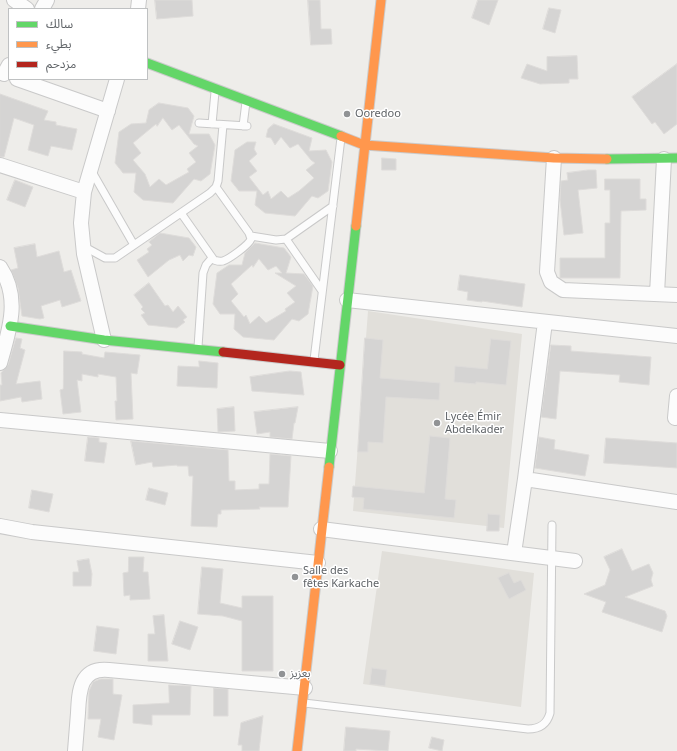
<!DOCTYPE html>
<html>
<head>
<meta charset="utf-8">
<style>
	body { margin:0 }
	#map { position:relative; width:677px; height:751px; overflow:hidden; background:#eeedea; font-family:"Noto Sans","Noto Sans Arabic",sans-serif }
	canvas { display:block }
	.legend { position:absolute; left:8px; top:8px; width:140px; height:72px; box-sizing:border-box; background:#fff; border:1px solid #bfc1c2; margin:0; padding:5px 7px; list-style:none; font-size:12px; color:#5f6367 }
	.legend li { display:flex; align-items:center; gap:8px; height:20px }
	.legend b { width:20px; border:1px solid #bfc1c2 }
</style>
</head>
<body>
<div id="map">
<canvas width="677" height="751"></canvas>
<ul class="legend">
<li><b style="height:5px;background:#63d668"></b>سالك</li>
<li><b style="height:5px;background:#ff974d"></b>بطيء</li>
<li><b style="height:5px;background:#b3261e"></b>مزدحم</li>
</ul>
</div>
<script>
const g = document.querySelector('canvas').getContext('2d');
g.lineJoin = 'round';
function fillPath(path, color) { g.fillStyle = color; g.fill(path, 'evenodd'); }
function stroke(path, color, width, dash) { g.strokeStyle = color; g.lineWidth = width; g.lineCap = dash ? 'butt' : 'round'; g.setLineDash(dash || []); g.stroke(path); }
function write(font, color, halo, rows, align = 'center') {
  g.font = font + ' "Noto Sans","Noto Sans Arabic",sans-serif'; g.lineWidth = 3; g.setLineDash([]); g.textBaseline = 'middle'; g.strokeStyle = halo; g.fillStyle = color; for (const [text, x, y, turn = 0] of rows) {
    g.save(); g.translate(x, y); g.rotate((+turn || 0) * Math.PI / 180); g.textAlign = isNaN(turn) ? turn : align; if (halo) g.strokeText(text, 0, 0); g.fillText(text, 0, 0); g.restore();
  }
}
fillPath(new Path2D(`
	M368,311L522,334L504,528L353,511Z
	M382,551L534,573L521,707L363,684Z`), '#e1dfda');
const building = new Path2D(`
	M155,0H192L193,16L157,19Z
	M308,0H320L321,29H331L332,44L311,45Z
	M478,0H498L489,25L472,18Z
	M549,8L561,10L555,33L543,29Z
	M577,56L578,79H569V83L540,84L521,78L527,64L547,71V57Z
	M677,64V124L664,134L655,122L652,124L632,97Z
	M0,94L48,111L44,120L56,122V125L77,129L72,150L51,146L48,156L28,150L34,125L14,118L4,157H0Z
	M159,103L188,108L194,116L189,134H209L215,145L210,174L201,181L194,179L173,203L143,200L134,192L136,173H123L115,163L119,132L131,124L146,123L149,110ZM163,118L172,130L179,125L194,144L198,146L189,153L196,162L187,169L189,172L166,185L159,179L150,187L145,174L133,160L141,153L133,143L156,124L157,126Z
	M274,124L312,138L309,151L326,150L332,162L328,191L318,198L312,196L295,216L265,213L255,205L257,191H239L231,181L235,150L247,142H256L254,149L257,154L249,161L257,171L249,177L263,195L268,191L271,199L281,191L288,198L299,191L314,178L306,170L315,163L311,160L298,144L290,148L281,137L275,145L271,138L266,137L268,129Z
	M382,158L396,159V170H382Z
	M588,170H596L597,188L578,190L583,233L564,235L560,200L561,181L568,180L567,173Z
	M605,179H640V199H646V210L621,211L620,278H560V258H605V223H610V190H605Z
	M15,180L33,187L25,207L7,200Z
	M160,233L189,238L196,247L193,256L189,255L183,261L180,255L169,260L148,277L137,260L149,252L147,249L152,245L149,242Z
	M255,243L284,248L291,257L286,273L304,274L313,286L308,314L299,321L292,319L274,340L243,337L234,329L235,314H220L213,304L217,273L229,265H242L245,253ZM259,259L268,270L276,266L282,273H275L296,286L287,293L295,302L285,309L286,311L266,323L259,316L250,324L246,315L244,317L231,301L238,294L231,284L252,265L253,267Z
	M35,244L37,257L59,251L64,272L71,270L81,301L62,307L60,300L41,306L44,318L40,319L22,316L18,288L11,270L18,268L14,248Z
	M460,275L525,284L522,307L482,301V302L467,300L468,292L458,290Z
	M149,283L165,306L168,305L173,312L178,306L187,317L183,320L185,322L177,328L148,325L141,315L145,313L141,309L143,307L134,295Z
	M16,338L22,339L20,348L25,350L16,384L40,381L42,399L22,402L21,397L0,401V385H2L1,373L8,365Z
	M365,338L383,340L380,378L440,383L439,400L386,397L383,443L368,442V452H358Z
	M491,339L511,341L506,385L476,382V384L454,382L455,366L487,369Z
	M551,345L571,346V351L651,357L649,385L619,382L620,375L560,371L556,419L541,417Z
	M64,351L82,352V354L104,358L105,352L140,355L137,374L131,373L133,419L116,420L115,401H117L116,377L98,374V377L82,374V381L77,380L81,412L63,414L60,390L63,389Z
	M199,361L218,363L217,388L177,386L178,366L199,367Z
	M290,371L301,372L304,395L252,391L250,377Z
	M234,407L235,431L218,432L217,409Z
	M298,407L295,423H294L292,439L270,437V432L257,434L254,412Z
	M430,436L450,438L445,499L456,500L454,518L363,509L364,498L352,497L353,486L424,493Z
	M88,437L99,438V442L107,443L104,463L85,461Z
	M539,437L555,440L554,449L589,455L585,476L535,468Z
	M606,438L677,443V468L604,463Z
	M131,441L228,450L229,481H235V490L259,489V484H269L270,454L291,456L288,507H259L260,509L221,510V514H218L217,527L191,526L193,476H189L188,466H177V465L153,467L152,462L136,465Z
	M149,488L168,493L165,505L146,500Z
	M32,490L53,494L49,512L29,508Z
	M488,514L500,515L499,531H487Z
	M622,549L632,571L649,564L653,573L651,580L653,586L625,597L665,611L667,616L662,632L602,612L606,602L584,594L605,585L610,570L604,557Z
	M129,557H144L143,572H148L150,599L130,600V595L124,596L123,573L128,572Z
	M89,559L92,574L91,586H73V572H79L77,561Z
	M202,567L223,569L220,603L242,608V596H273V671H242V621L223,616L198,614Z
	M509,573L514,583L521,580L526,590L509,599L498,578Z
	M164,615L168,661H148V634H155L153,616Z
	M180,621L198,627L190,650L172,644Z
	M97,626L119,629L116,654L94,651Z
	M372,668L387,670L385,686L370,684Z
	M101,679H113V694L122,695L114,740L98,737L101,719H88L89,691L93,682Z
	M169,685L191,686L190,715H152V725L133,723V705L169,703Z
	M214,688L228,689V716H214Z
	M263,716L259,751H242V745H238L241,723Z
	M346,727L390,731L388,751L356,749V751H344Z
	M432,737L444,740L442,751L429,748Z`);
fillPath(building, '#d5d4d3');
stroke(building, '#dedcda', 1);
const lane = new Path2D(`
	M199,123L247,126
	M212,124L215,92
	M243,126L246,102
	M91,170L134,245
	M181,213L214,260C217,261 219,262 223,261C229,259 249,245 251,239L249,233L216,187
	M251,236L276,240L286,239L333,206
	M286,239L322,291
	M83,246L105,258H115L210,193L216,187L218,181L223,125
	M198,347L203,273L206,265L212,258
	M314,360L341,138
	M304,703L528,729C540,729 547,724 550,713L552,525`);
const street = new Path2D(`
	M14,0L27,9
	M42,9L47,0
	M138,9L139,0
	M4,74L9,65
	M17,79L108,111
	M554,158L547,272L551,282L563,290L677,295
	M0,165L84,192
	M0,267C21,298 9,331 0,363
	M657,294L664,159
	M347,300L677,336
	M104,340L84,254L81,223L84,192L117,79
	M675,418L677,396
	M0,420L330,451
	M525,479L677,502
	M0,526L32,532L318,563
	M321,529L575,561
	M514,553L525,479L545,322
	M75,751C76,738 77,726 78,713C79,691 80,667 109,670L305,688`);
const fast = new Path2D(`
	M147,63L341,136
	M607,159L677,158
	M10,326L104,340L223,352
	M329,467L356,226`);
const slow = new Path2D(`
	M341,136L364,145L554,158L607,159
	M356,226L381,0
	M297,751L329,467`);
const jam = new Path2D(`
	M223,352L340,365`);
stroke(lane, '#c9c9c9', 9);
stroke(street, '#c9c9c9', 16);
stroke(fast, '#cbcbcb', 11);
stroke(slow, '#cbcbcb', 11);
stroke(jam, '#cbcbcb', 11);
stroke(lane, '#fcfcfc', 7);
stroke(street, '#fcfcfc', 14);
stroke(fast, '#63d668', 9);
stroke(slow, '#ff974d', 9);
stroke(jam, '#b3261e', 9);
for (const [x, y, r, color] of [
	[347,114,4,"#919395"],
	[437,423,4,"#919395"],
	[295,577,4,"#919395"],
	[282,674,4,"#919395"]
]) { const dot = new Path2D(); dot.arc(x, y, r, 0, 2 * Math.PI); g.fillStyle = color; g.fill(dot); stroke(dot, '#fff', 1.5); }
write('11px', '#5f6367', '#fff', [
	["Ooredoo",355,114],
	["Lycée Émir",445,417],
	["Abdelkader",445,430],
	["Salle des",303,571],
	["fêtes Karkache",303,584],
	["بعزيز",290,674]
], 'left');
</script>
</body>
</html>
